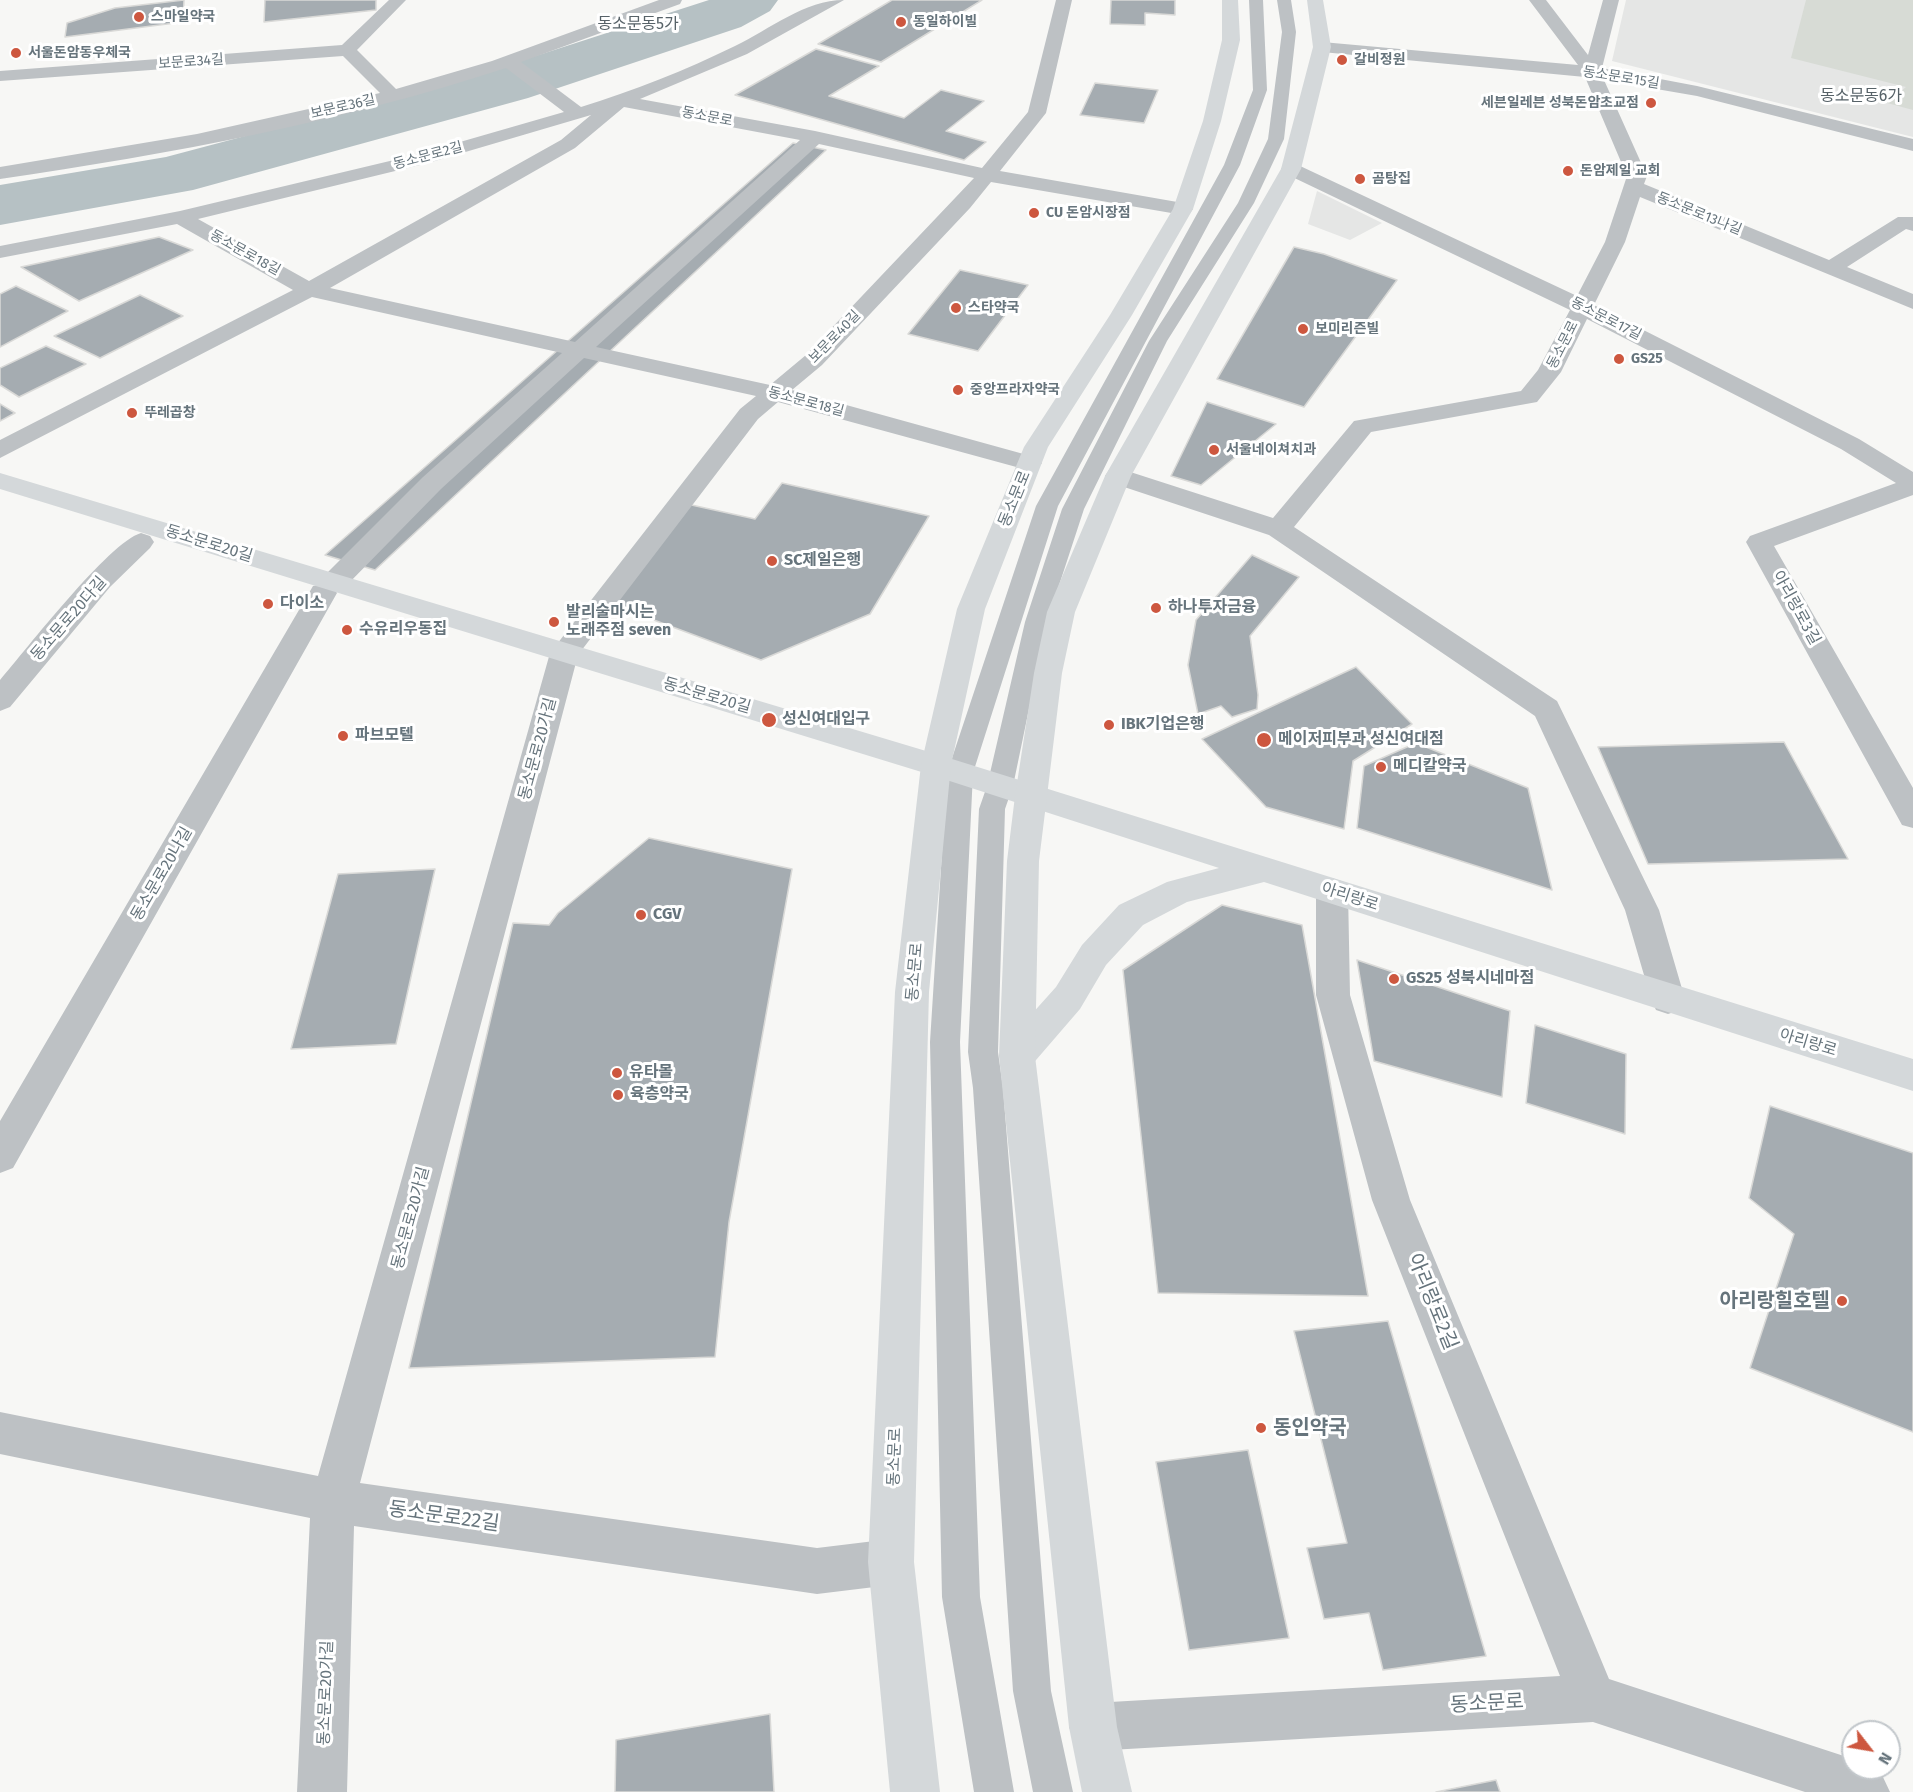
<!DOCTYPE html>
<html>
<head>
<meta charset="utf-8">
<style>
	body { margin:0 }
	#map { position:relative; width:1913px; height:1792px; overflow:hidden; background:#f7f7f5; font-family:"Fira Sans",sans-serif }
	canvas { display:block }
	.north { position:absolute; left:1841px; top:1720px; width:60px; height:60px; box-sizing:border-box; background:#fff; border:2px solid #c2c7cb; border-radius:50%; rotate:121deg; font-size:16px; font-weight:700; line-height:24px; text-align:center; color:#66747c }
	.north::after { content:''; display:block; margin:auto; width:21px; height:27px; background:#cd573f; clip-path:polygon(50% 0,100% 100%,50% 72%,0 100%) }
</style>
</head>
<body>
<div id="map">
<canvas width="1913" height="1792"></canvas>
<div class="north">N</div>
</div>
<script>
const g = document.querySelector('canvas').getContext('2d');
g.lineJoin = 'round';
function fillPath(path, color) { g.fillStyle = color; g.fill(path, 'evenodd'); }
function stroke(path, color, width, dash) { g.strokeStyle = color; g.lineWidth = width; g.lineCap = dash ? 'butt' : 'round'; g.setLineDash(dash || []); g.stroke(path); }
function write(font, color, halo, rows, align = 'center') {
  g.font = font + ' "Fira Sans","Noto Sans KR",sans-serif'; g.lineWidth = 6; g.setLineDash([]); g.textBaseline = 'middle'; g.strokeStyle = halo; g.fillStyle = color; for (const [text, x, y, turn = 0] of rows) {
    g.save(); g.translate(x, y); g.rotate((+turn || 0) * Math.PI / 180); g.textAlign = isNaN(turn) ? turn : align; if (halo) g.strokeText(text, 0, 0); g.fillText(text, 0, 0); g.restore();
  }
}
fillPath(new Path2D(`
	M1626,0H1913V137L1612,61Z
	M1317,191L1382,223L1350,240L1308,224Z`), '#e5e6e5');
fillPath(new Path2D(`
	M1806,0H1913V110L1887,103L1906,87L1791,58Z`), '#d7dbd5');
fillPath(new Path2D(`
	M709,0H778L770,11L741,27L528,98L193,190L0,225V185L166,157L486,72Z`), '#b6c1c4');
const building = new Path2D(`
	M184,0L183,22L65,37L67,23L115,8Z
	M265,0H376V10L264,22Z
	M892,0H982L881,62L818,44Z
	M1111,0H1175V15L1145,13V25L1110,24Z
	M816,49L879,66L829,96L904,118L941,90L984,101L946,131L986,142L964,160L735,95Z
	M1095,83L1158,90L1144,123L1080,115Z
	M793,143L826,150L375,570L325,555Z
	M159,237L193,250L79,301L21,267Z
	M1294,247L1324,254L1397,280L1304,407L1217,379Z
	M960,270L1028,285L978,351L908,334Z
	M16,286L68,311L0,347V294Z
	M140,295L183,316L100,358L54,336Z
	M46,346L86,364L19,397L0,385V368Z
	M1207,402L1276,424L1201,485L1171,476Z
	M0,404L15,413L0,421Z
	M782,483L929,516L870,614L761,660L611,604L687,504L755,519Z
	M1252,555L1299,577L1250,636L1258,695L1257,709L1232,717L1221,706L1198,714L1188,665L1196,620Z
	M1356,667L1412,724L1353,761L1344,829L1266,807L1202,739Z
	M1784,742L1848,859L1648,864L1598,747Z
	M1416,743L1528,788L1552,890L1357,828L1364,766Z
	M649,838L792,869L729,1222L715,1357L409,1368L513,923L549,925L558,913Z
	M435,869L396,1044L291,1049L338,874Z
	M1222,905L1302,925L1368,1296L1158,1293L1123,970Z
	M1357,960L1510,1011L1502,1097L1374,1061Z
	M1535,1025L1626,1054L1625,1134L1526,1103Z
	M1770,1106L1913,1153V1432L1750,1368L1794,1234L1749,1198Z
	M1388,1321L1486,1656L1383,1670L1369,1613L1324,1619L1307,1548L1347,1543L1294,1331Z
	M1248,1450L1289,1638L1189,1650L1156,1462Z
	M770,1714L774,1792H615L616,1740Z
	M1496,1780L1500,1792H1436Z`);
fillPath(building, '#a5acb1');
stroke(building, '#d9d9d7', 1.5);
fillPath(new Path2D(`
	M1249,0H1263L1267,90L1240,165L1058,506L973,773L960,1042L980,1597L1014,1792H974L942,1597L930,1042L947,773L1036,506L1224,165L1253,90Z
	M1277,0H1291L1296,32L1284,139L1254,203L1167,341L1084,509L1047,622L1013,786L1005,809L998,1052L1003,1088L1051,1691L1073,1792H1033L1013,1691L973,1088L968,1052L979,809L987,786L1025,622L1062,509L1149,341L1238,203L1268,139L1282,32Z`), '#bdc1c4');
fillPath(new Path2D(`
	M389,0H406L357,50L396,89L492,61L659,0H682L680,4L521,62L581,107C633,91 686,70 735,46C770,29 805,0 844,0L747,54L640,99L815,131L982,168L1028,112L1056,0H1072L1046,113L1000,171L1183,203L1190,205L1193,209L1190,213L1183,215L991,182L970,208L822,365L792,390L1038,458L1042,463L1038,468L1029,471L1020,468L778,402L758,419L578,655L360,1483L817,1548L891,1539L907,1546L914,1562L907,1578L891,1585L817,1594L354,1526L347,1792H297L310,1518L0,1454V1412L318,1476L550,653L740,409L756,396L584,358L441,489L345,587L335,590L337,593L13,1168L0,1173V1121L313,586L323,584L321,581L325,575L423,477L562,353L312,297L0,458V440L293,290L177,224L0,258V246L180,211L415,155L564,112L506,68C342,122 171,154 0,179V167L197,134L380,93L343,56L0,81V71L342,45ZM624,107L800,140L575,342L330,288L575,148ZM591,115L561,140L309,281L198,219L428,163ZM819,144L974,178L806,355L770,385L596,347Z
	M1529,0H1546L1588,55L1603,0H1619L1602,68L1697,86L1913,139V151L1697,96L1604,80L1647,176L1644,184L1829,260L1898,217H1913V231L1906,229L1847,267L1913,294V309L1640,197L1625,242L1594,305L1859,439L1913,472V495L1774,546L1913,788V828L1902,825L1746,542L1750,536L1896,483L1841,449L1587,319L1561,372L1537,402L1371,432L1294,527L1557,701L1659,910L1685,999L1680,1010L1668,1014L1656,1010L1651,999L1625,910L1535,716L1269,535L1109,482L1105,476L1109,470L1118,468L1273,518L1354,421L1521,391L1538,370L1570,310L1284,173L1281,169L1284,165H1298L1577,296L1605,242L1627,176L1585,77L1322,52L1313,47L1322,42L1578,65Z
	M141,533L150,536L154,542L150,548L110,587L10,707L0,711V680C26,650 109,542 141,533Z
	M1332,878L1344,882L1348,891L1350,995L1410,1200L1609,1679L1853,1759V1768H1876L1882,1775L1890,1792H1805L1593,1722L1093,1751L1076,1744L1069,1727L1076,1710L1093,1703L1560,1676L1372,1200L1316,995V891L1320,882Z`), '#bdc1c4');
fillPath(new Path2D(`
	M0,473L936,754L1913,1059V1091L1264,882L1187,902L1143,925L1106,965L1080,1009L1030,1067L1017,1072L1004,1067L999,1056L1004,1045L1056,987L1082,945L1119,905L1167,882L1219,868L928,774L0,489Z`), '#d4d8da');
fillPath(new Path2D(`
	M1222,0H1238L1240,40L1221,121L1193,209L1132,315L1048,447L985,609L951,765L929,992L914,1562L940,1792H890L868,1562L895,992L921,765L957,609L1024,447L1110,315L1173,209L1203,121L1222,40Z
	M1307,0H1323L1331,47L1301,169L1131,476L1075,612L1062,673L1047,796L1039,861L1035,1056L1117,1727L1132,1792H1082L1069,1727L999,1056L1007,861L1015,796L1034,673L1047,612L1105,476L1281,169L1313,47Z`), '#d4d8da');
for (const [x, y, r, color] of [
	[139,17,6,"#cd573f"],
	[901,22,6,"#cd573f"],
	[16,53,6,"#cd573f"],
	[1342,60,6,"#cd573f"],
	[1651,103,6,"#cd573f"],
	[1568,171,6,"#cd573f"],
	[1360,179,6,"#cd573f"],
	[1034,213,6,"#cd573f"],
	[956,308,6,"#cd573f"],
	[1303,329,6,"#cd573f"],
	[1619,359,6,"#cd573f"],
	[958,390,6,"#cd573f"],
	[132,413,6,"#cd573f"],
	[1214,450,6,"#cd573f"],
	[772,561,6,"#cd573f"],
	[268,604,6,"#cd573f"],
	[1156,608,6,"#cd573f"],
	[554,622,6,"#cd573f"],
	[347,630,6,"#cd573f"],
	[769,720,8,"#cd573f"],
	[1109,725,6,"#cd573f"],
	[343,736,6,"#cd573f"],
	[1264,740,8,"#cd573f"],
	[1381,767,6,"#cd573f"],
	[641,915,6,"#cd573f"],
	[1394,979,6,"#cd573f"],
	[617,1073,6,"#cd573f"],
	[618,1095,6,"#cd573f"],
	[1842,1301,6,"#cd573f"],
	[1261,1428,6,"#cd573f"]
]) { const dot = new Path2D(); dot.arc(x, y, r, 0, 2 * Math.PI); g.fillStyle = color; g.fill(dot); stroke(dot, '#fff', 2); }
write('bold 14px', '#66747c', '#fff', [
	["스마일약국",151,17],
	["동일하이빌",913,22],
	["서울돈암동우체국",28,53],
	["갈비정원",1354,60],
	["세븐일레븐 성북돈암초교점",1639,103,"right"],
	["돈암제일 교회",1580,171],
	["곰탕집",1372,179],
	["CU 돈암시장점",1046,213],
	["스타약국",968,308],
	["보미리즌빌",1315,329],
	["GS25",1631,359],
	["중앙프라자약국",970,390],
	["뚜레곱창",144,413],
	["서울네이쳐치과",1226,450]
], 'left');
write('14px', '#66747c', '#fff', [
	["보문로34길",191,62,-4],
	["동소문로15길",1621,78,9],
	["보문로36길",343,107,-13],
	["동소문로",707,117,11],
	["동소문로2길",428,156,-15],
	["동소문로13나길",1699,214,22],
	["동소문로18길",245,253,29],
	["동소문로17길",1606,319,27],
	["보문로40길",835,337,-46],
	["동소문로",1563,345,-63],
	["동소문로18길",806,402,15]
]);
write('16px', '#576268', '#fff', [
	["동소문동5가",638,25],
	["동소문동6가",1861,97]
]);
write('16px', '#66747c', '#fff', [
	["동소문로",1015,499,-68],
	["동소문로20길",209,544,17],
	["아리랑로3길",1796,608,61],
	["동소문로20다길",69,619,-49],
	["동소문로20길",707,696,16],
	["동소문로20가길",538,749,-75],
	["동소문로20나길",162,874,-60],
	["아리랑로",1350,897,18],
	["동소문로",915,972,-85],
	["아리랑로",1808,1043,17],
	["동소문로20가길",411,1218,-75],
	["동소문로",895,1457,-88],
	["동소문로20가길",326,1693,-88]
]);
write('bold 16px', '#66747c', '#fff', [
	["SC제일은행",784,561],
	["다이소",280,604],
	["하나투자금융",1168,608],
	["발리술마시는",566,613],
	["노래주점 seven",566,631],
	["수유리우동집",359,630],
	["성신여대입구",782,720],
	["IBK기업은행",1121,725],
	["파브모텔",355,736],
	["메이저피부과 성신여대점",1278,740],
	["메디칼약국",1393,767],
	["CGV",653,915],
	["GS25 성북시네마점",1406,979],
	["유타몰",629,1073],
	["육층약국",630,1095]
], 'left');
write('bold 20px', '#66747c', '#fff', [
	["아리랑힐호텔",1830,1301],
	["동인약국",1273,1428,"left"]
], 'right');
write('20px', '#66747c', '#fff', [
	["아리랑로2길",1432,1302,68],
	["동소문로22길",444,1517,8],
	["동소문로",1487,1704,-3]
]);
</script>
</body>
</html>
